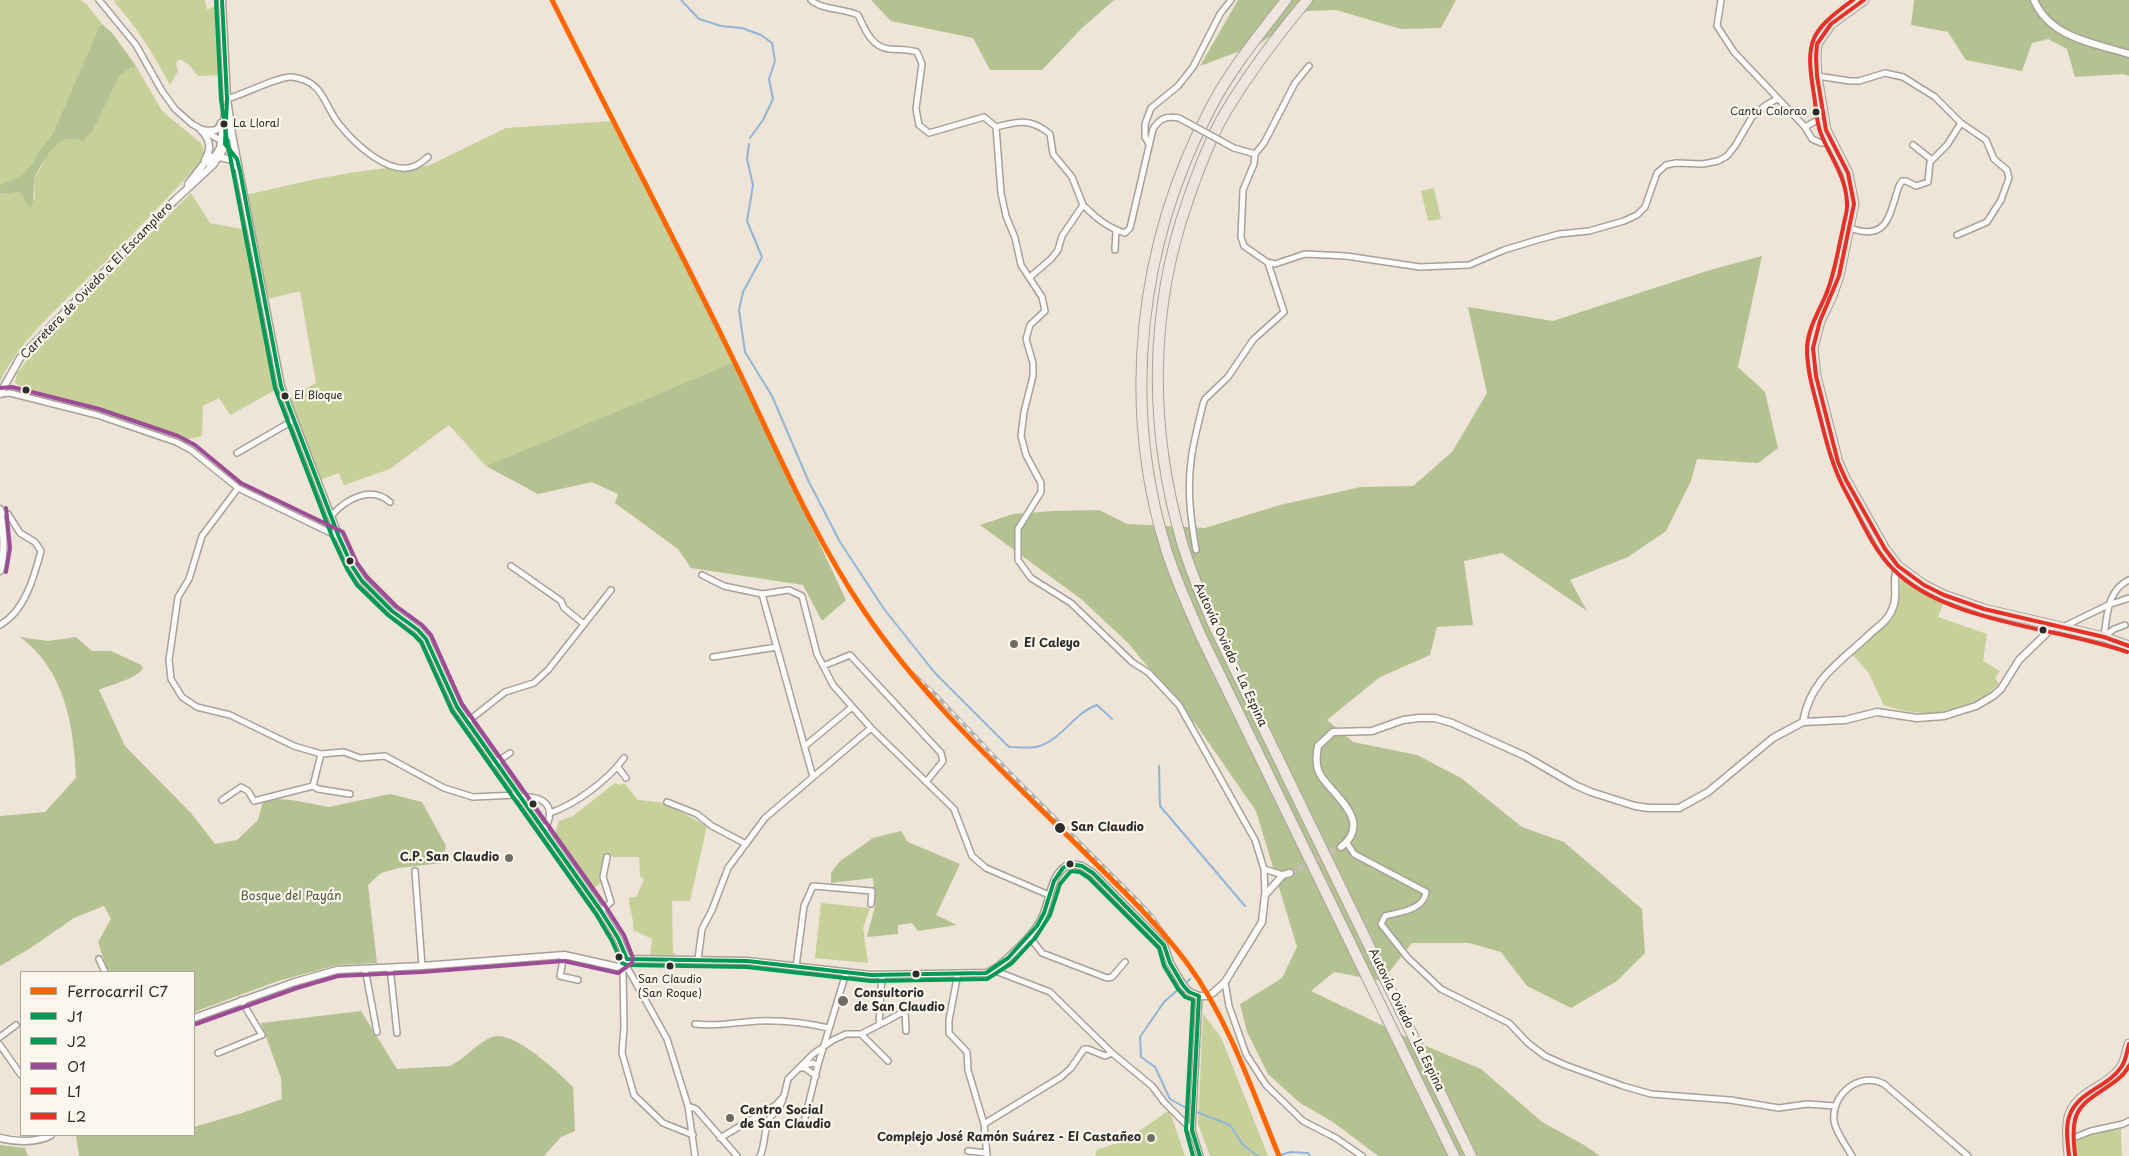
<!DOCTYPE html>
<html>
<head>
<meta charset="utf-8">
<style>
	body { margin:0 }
	#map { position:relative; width:2129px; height:1156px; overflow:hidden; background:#eee4d7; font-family:"Playpen Sans",sans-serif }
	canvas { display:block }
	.legend { position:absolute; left:20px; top:971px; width:175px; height:165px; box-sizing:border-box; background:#fbf7ec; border:1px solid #a8a59f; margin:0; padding:6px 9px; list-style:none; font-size:15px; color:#2b2b2b }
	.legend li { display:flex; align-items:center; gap:10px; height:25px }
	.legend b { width:25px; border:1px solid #a8a59f }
</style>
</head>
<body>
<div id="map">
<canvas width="2129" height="1156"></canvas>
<ul class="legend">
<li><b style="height:6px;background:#f60"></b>Ferrocarril C7</li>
<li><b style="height:6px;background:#009a55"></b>J1</li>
<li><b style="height:6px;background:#009a55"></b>J2</li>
<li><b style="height:6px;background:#9c4d95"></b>O1</li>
<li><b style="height:6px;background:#e43229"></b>L1</li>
<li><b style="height:6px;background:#e43229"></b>L2</li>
</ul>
</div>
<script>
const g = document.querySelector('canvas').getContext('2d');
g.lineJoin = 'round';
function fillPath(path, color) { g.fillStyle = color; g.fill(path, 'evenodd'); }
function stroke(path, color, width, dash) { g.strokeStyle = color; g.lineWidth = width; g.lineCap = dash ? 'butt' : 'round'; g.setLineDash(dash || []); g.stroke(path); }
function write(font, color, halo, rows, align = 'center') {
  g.font = font + ' "Playpen Sans",sans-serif'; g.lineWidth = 4.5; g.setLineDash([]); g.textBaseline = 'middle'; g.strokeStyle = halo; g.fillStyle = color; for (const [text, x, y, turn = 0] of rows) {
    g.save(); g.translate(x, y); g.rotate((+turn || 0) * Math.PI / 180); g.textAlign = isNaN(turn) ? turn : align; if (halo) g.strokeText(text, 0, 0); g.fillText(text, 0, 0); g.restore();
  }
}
fillPath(new Path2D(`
	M0,0H81L88,6L102,24L98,29L52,135L39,151L32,164L20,178L0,185Z
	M115,0H205L207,10L216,5L221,75L198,76L189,65L180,59L176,63L178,71L170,85C154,55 137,27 114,2Z
	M136,66L162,111L202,144L204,154L199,164C170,195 141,226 111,256C78,289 17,340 0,382V194L20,192L26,204L35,199L34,180L46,158L60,141L94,129L120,75Z
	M613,121L734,362L486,466L449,425L390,469L344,485L339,473L320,480L289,399L316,383L300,291L264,300L245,195C292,185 340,172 388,168C402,167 415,169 430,165L506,128Z
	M1434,188L1441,219L1428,221L1421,191Z
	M191,193L210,223L247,230L277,389L230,415L219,398L203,406L202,436L189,439L32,392L15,383L17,373L42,342Z
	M1901,576L1913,586L1944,601L1938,617L1987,634L1983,661L2000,671L1995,678L1999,684C1990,692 1980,701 1968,706C1943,716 1909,715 1884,705L1868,672L1853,655L1890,618L1899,602Z
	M615,783L620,785L624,783L638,800L664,803L707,826L690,901H672L673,952L676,955H650L652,939L633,930C635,922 629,908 629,898L636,897L644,880L640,876L639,857H614L607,853L601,873L602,882L591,890L555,833L559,821L573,816Z
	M821,903L870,908L863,928L868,963L815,958Z
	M1203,1014L1221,1037L1268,1156H1210L1198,1124Z
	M1166,1112H1170L1185,1156H1095L1097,1149C1119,1146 1149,1125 1166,1112Z
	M2121,1129L2122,1156H2075C2075,1152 2074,1147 2075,1143C2079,1132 2111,1130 2121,1129Z`), '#c6d098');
fillPath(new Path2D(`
	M871,0H1114L1082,28L1042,70H990L973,38L891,21Z
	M1238,0H1456L1441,28L1401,29L1336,10L1307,11L1259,44L1200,66Z
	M1914,0H2129V76L2123,74L2075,77L2067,49L2048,39L2032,43L2022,71L1966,60L1948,32L1911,25Z
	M102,24L113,34L136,66L120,75L94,129L83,141C78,140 72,138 67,139C56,140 36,171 34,181C33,191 35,198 31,208L26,204L20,192L0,194V185L20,177L32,164L39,151L52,135L98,29Z
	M1762,256L1738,367L1765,392L1778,448L1758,463L1697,459L1691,481L1666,531L1628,557L1570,580L1587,611L1502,553L1464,561L1473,625L1437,627L1430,655L1380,677L1327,720L1353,742L1417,755L1461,778L1522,827L1564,842L1642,909L1645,953L1617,981L1571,1008L1527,986L1501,952L1469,943H1412L1382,981L1334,972L1311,991L1421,1044L1481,1069L1542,1122L1584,1145L1600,1156H1378L1333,1122L1300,1103L1268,1074L1247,1032L1240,1004L1282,978L1297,947L1256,811L1197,726L1128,643L1081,599L980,525L1013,514L1054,511L1099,510L1127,524L1205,528L1280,505L1361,487L1413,486L1452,452L1487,393L1468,307L1553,321L1710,270Z
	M734,362L846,600L822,621L803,585L691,568L678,549L615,503L618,494L592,482L538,494L486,466Z
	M20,637L48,641L76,637L92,651H111L141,665L143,668C134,681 113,683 99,690L125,746L191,813L215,844L237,840L258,820L264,798L292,800L329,807L390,794L422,802L446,846L442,863L399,868L381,873L368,885L377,963L337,965L278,981L194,1012V972H108L98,942L111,919L104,906L74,918L29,949L0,966V816L45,812L76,778C74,726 65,670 20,637Z
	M901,831L908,842L960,864L936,915L957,925L918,931L912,923L898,925V934L867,937L875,906L873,878L831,883V873L839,862L873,838Z
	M361,1011L397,1069L450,1066C465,1059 478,1042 492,1037C513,1029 559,1073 573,1087L575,1131L561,1137L544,1156H79L76,1135H194V1127L242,1113L282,1099L281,1078L261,1023Z
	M0,1145L25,1148L28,1156H0Z`), '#b4c292');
stroke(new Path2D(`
	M681,0L699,19L721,26L742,28L761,35L772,43L775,61L769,79L773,99L763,120L750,138
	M749,144L747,159L753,185L747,221L762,257L743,292L739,310L745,352L772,396L808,480L840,542L884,609L935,673L1009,747C1019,747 1031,749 1040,746C1063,738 1075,712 1097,705L1112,719
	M1159,766L1160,806L1245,906
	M1190,979L1164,1002L1140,1037L1141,1057L1155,1067L1170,1099L1186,1108L1230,1125L1243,1145L1258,1156
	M1277,1156L1291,1152L1308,1153L1310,1156`), '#90b6d7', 2);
stroke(new Path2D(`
	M1290,873L1341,847`), '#c7bfb5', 6, [6, 3]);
const minor = new Path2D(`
	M99,0L136,45L162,91L175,109L192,124L220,140
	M811,0C821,10 843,8 858,15C865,29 871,47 889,49C899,50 907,49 917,52L922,64L916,109L919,125L929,133L984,117L996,127L1001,193L1006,216L1015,238L1021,265L1042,297L1045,311L1030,325L1026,339L1033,363V376L1024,412L1021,436L1026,455L1041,483V492L1018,529V560L1031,578L1071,603L1132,662L1149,673L1179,705L1255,840L1264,869L1265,895
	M1721,0L1717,26L1734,52L1805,127L1823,117
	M1309,66L1295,83L1264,143L1255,154L1254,164L1243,190L1241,237L1244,246L1267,262L1275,264L1305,254L1346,256L1420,267L1469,265L1504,250L1537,240L1559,234L1589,231L1624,221L1637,215L1645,207L1657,173L1666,165L1676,163L1703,164L1718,161L1727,156L1735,146L1752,117L1766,105L1777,99
	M1817,76L1850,81H1859L1885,73L1903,77L1935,97L1961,123L1986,140L1994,159L2007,170L2009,178L2001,200L1987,222L1957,235
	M227,99C242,95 279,76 292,77C324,81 323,104 339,124C354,143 389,177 415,166C420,164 424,160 428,157
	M996,127C1018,121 1031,118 1050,134L1053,154L1072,177L1083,205
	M1805,127L1812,139L1821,143H1833
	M1149,144L1145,137V124L1151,108L1178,86L1193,67L1220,14L1231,0
	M1913,145L1932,160
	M1234,148L1255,154
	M1850,228C1888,242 1889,215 1899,186L1902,181H1906L1916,186L1928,182L1930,162L1947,145L1961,123
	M1115,250L1116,230
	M1030,277L1051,259L1058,250L1062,236L1083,205C1096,218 1108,228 1125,233L1130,228L1153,129C1160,118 1166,116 1179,118
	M0,394L10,393L97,415L176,442L191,450L238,488L339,537
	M237,453L294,420
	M238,488L202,536L189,579L178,597L169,660L171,679L182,697L197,707L230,715L294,746L321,754L344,752L360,758L385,756L444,788L473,797L517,795
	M331,516C346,499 371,485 390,502
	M1196,550C1191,521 1187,491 1191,461C1193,442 1199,422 1203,404L1205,399L1228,377L1253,340L1284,312L1268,263
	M511,566L561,601L564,608L584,624
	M702,575L724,586L762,594
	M0,625C25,611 34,577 41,551L35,542L20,533L8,514L0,511
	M2063,627L2108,605L2129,598
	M2105,636L2114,629L2125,625
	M2104,637C2107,616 2107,590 2129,580
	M713,657L777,647
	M823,666L850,655L941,753L943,761L926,782
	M467,722L505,692L534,683L548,670L611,590
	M805,746L852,707
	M495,763L510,753
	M618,767L626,778
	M813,777L871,728
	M313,786L318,789L350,794
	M519,797C544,795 558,806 544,831
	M222,800L241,787L248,791L254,801L313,786L321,754
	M667,802L697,814L712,826L746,844
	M550,813C576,804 608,780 624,758
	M1347,843L1354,854L1426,892C1424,910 1400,912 1385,916L1381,924L1408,958L1441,989L1509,1023L1528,1043L1545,1056L1565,1065L1623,1086L1651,1094L1730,1100L1779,1108L1807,1104L1835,1106
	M1264,869L1283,875
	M415,871L422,966
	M601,911L611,902L603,877L607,857
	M1029,936L1042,953L1107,978L1112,977L1125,962
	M564,955L560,976L578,980
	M99,959L105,972
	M627,959L623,971L624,1027L622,1053L634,1095L663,1123L693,1135
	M698,959L702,929L712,910L728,868L765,818L813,777L762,594L789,590L802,596L817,654L833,685L871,728L954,809L972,856L986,868L1049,895
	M626,962L628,969L667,1039L688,1106L695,1156
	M390,967L397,1033
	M796,967L804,906L813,886L872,891L871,904
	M365,969L377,1032
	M993,970L1050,992L1112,1053L1152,1086L1164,1102L1192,1130
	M958,973L949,1020V1033L967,1052L968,1070L984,1124L987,1156
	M882,975L879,1025L905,1011L906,1031
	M1225,982L1229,1006L1246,1054L1266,1085L1303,1121L1336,1138L1362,1156
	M1199,996L1192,1130L1200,1156
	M695,1024C717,1027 737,1022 758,1021C782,1020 806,1023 829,1028
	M861,1034L879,1025
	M0,1037L16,1025
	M0,1045L21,1075
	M218,1053L262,1035L241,1000
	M803,1066L812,1063L818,1065
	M799,1068H805L816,1076
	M688,1106L696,1109L737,1156
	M804,1122L818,1065L846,973
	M984,1124L1061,1077L1071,1068L1084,1049H1088L1105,1056L1112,1053
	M720,1138L776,1105L784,1096L788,1079L813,1054L833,1040L846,1034H861L888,1061
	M2068,1140L2091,1131L2123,1124L2129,1121
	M968,1151L987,1153
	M760,1156C765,1146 764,1132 768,1121C772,1112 779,1112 783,1099
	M1852,1156C1846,1145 1836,1133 1834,1121C1831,1094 1860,1071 1884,1084L1968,1156`);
const tertiary = new Path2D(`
	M222,0L227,99L232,134L281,386L339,537L352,566L362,581L392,611L418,630L426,639L457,707L601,911L618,938L627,959
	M2034,0C2050,38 2094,43 2129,54
	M201,130C210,131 219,133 221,123
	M201,130C210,139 212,148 205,160
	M219,157L233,160L236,166
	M210,165L220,148L226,108
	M188,184L210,156
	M0,394L20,358L174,201L213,165L223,150L229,130
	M0,509C3,530 6,550 0,571
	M1803,722C1810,680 1840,662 1869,635C1875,629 1883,624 1888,617C1902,597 1890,582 1898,566
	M1341,847C1373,822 1335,797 1321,776C1315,767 1316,756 1318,746L1333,732L1372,731L1403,720L1419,718H1435L1452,723L1525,756L1575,785L1591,792L1635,806L1649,808H1679L1708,792L1773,738L1803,722L1845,720L1877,712L1917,718L1944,716L1976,706L1993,696L2001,689L2019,660L2050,630L2052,625
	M627,959L747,961L871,975L986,973C1000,969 1034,934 1041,920C1051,902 1049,873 1070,864L1082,866L1093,873L1164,945L1170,963L1183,985L1189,992L1199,996H1208L1213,993L1225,982L1262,922L1265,895L1283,875L1290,873
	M194,1018L295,982L337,970L422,966L564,955L618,967L627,959
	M0,1138C15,1142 37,1143 51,1135`);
const trunk = new Path2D(`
	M1864,0L1831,24L1817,44L1816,57L1817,76L1826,130L1848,173L1854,204L1839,276L1832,296L1820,321L1813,348L1816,376L1838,462L1846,480L1885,549L1898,566L1924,585L1944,595L1984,609L2104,637L2129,646
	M2069,1156C2068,1143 2066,1130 2069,1117C2076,1090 2109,1088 2122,1066C2126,1059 2127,1051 2129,1044`);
const motorway = new Path2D(`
	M1286,0C1259,35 1230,70 1210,109C1139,244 1121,403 1166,549C1175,578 1188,606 1200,634L1454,1156
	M1307,0C1277,36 1249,73 1225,113C1209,141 1198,171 1188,200C1149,311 1149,427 1181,539C1189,568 1201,596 1213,624L1471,1156`);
stroke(minor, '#a7a19a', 8);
stroke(tertiary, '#a7a19a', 9);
stroke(trunk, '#a7a19a', 11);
stroke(motorway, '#a7a19a', 12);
stroke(minor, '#fcfbf9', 5);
stroke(tertiary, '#fcfbf9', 6);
stroke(trunk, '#eee6de', 9);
stroke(motorway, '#eee6de', 10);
const rail = new Path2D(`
	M912,673L934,693L1008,771L1133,896L1151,915L1166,936`);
stroke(rail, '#b4b3b1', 4);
stroke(rail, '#fbf7ec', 2, [5.5]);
const minorBridge = new Path2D(`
	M1179,118L1234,148`);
stroke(minorBridge, '#a7a19a', 8, []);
stroke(minorBridge, '#fcfbf9', 5);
stroke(new Path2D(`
	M222,0L227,99L225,144L237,159L240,171L281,386L339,537L352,566L362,581L392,611L418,630L426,639L457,707L601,911L618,938L627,959L747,961L871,975L986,973L1008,958L1037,926L1044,913L1054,881L1063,868L1070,864L1082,866L1093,873L1164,945L1170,963L1183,985L1189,992L1199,996L1192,1130L1200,1156`), '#009a55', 4);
stroke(new Path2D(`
	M216,0L221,99L226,135L275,388L333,539L347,569L357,585L388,615L414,635L421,642L452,711L596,914L612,941L622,963L627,965L747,967L871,981L987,979L1012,963L1036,937L1050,915L1060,884L1071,871L1080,872L1089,878L1159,948L1164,966L1178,989L1185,997L1193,1000L1186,1130L1193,1156`), '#009a55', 4);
stroke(new Path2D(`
	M0,388L12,387L99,409L178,436L195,445L241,483L343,532L357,563L367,577L396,606L422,625L431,635L462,704L606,907L624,935L633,958L632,963L618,973L564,961L422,972L338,976L297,988L196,1024
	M6,572L10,548L6,508`), '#9c4d95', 4);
stroke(new Path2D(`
	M1864,0L1831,24L1817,44L1816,57L1817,76L1826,130L1848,173L1854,204L1839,276L1820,321L1813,348L1816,376L1838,462L1846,480L1885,549L1898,566L1924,585L1944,595L1984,609L2104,637L2129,646
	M2069,1156C2068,1143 2065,1129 2069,1117C2077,1091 2108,1088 2122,1066C2126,1060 2127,1051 2129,1044`), '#e43229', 4);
stroke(new Path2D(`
	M1853,0C1809,32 1805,41 1814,95C1816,107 1816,122 1821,134C1830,157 1846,176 1847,203C1848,211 1844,220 1843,228C1838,250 1835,271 1827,292C1820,310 1807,329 1807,349C1807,370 1813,390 1818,409C1826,440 1832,468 1848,496C1861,520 1874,551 1894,570C1947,623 2057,627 2127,652
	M2075,1155C2074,1144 2072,1132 2075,1120C2081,1094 2117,1089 2129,1066`), '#e43229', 4);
stroke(new Path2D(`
	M552,0C613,122 677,243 736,365C776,448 812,534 864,611C926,703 1010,778 1088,856C1122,890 1158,924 1187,963C1229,1020 1252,1090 1279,1156`), '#f60', 5);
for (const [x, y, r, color] of [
	[1816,112,4.5,"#2b2b2b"],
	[224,124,4.5,"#2b2b2b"],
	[26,390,4.5,"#2b2b2b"],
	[285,396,4.5,"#2b2b2b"],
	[350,561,4.5,"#2b2b2b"],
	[2043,630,4.5,"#2b2b2b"],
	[1014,644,5,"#6f6c67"],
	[533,804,4.5,"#2b2b2b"],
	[1060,828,6,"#2b2b2b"],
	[509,858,5,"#6f6c67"],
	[1070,864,4.5,"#2b2b2b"],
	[619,957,4.5,"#2b2b2b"],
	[670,966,4.5,"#2b2b2b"],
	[916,974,4.5,"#2b2b2b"],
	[843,1001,6,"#6f6c67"],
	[730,1118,5,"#6f6c67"],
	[1151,1138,5,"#6f6c67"]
]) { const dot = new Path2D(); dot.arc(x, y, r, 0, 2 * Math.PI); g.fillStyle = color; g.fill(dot); stroke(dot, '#fbf7ec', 2); }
write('11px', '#2b2b2b', '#fbf7ec', [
	["Cantu Colorao",1807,112,"right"],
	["La Lloral",233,124],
	["El Bloque",294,396],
	["San Claudio",670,980,"center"],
	["(San Roque)",670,994,"center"]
], 'left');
write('12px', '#2b2b2b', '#fbf7ec', [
	["Carretera de Oviedo a El Escamplero",97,281,-46],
	["Autovía Oviedo - La Espina",1230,655,65],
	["Autovía Oviedo - La Espina",1406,1020,64]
]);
write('bold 12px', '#2b2b2b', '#fbf7ec', [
	["El Caleyo",1024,644],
	["C.P. San Claudio",499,858,"right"],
	["Consultorio",854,994],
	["de San Claudio",854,1008],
	["Centro Social",740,1111],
	["de San Claudio",740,1125],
	["Complejo José Ramón Suárez - El Castañeo",1141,1138,"right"]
], 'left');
write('bold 12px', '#2b2b2b', '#fbf7ec', [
	["San Claudio",1071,828]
], 'left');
write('12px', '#50573c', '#fbf7ec', [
	["Bosque del Payán",291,897]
]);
</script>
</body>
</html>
